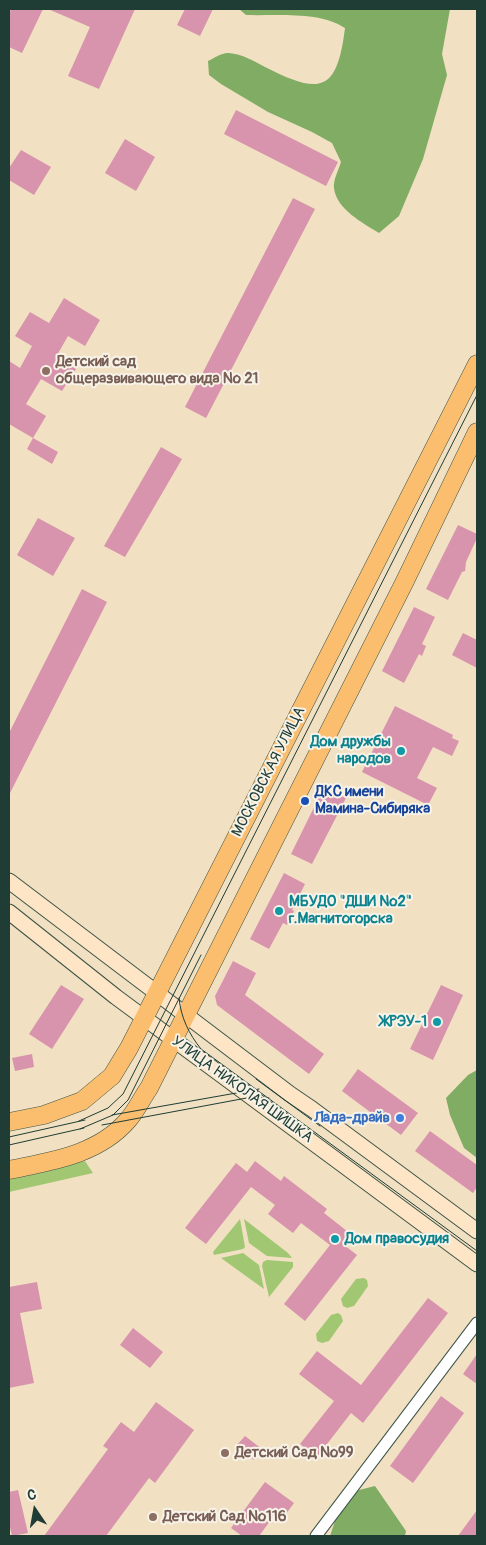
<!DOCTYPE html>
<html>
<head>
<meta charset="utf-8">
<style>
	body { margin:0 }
	#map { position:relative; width:486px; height:1545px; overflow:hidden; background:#f1e0c2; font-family:Pangolin,sans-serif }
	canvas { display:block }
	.frame { position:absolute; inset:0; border:10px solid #1f3d34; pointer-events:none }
	.north { position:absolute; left:10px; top:1485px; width:50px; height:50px; -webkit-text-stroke:4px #f7f3e8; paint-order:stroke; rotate:348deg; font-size:14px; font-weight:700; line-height:20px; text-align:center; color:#1f3d34 }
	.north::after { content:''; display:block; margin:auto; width:18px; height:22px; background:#1f3d34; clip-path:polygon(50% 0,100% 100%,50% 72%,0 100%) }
</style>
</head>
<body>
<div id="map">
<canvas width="486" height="1545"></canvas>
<div class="frame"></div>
<div class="north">С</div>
</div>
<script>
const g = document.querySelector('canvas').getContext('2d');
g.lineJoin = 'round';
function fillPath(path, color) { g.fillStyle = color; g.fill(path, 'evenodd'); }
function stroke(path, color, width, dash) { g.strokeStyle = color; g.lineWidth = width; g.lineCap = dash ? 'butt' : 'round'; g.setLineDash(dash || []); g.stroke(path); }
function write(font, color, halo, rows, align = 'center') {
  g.font = font + ' Pangolin,sans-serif'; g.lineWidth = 4; g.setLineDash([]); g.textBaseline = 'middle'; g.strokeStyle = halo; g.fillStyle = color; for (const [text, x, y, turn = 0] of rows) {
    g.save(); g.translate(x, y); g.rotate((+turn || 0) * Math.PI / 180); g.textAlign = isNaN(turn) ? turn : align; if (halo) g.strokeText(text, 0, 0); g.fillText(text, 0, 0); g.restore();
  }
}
fillPath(new Path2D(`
	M85,1161L93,1173L9,1192V1179Z
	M240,1219L245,1247L243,1249L214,1255L213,1252Z
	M244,1219L288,1253L292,1258L267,1256L249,1243Z
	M243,1253L259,1265L264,1289L221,1258Z
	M267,1260L293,1262V1267L269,1297L262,1266L263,1262Z
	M364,1278L367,1280L368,1286L354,1306L347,1308L343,1306L341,1299L356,1279Z
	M338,1313L341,1315L343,1321L329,1341L322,1343L317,1341L316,1334L331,1315Z`), '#a1c772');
fillPath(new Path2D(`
	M239,9H450L442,54L447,75L423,159L399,216L379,233C363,223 336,209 334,188C333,180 339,169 341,162L332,143L312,132L268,112L221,84L209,75L208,61C214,58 223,52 229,53C242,54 254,61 265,67C320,95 337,93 345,28C319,11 277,16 246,15Z
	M477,1070V1158L464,1148L450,1115L446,1098L468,1075Z
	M375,1486L406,1531L405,1536H330L335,1521L355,1491Z`), '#80ac64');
fillPath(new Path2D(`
	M11,9H43L22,53L9,47V15Z
	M48,9H135L99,89L68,76L90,27Z
	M185,9H213L200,36L177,25Z
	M236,110L338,162L326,186L224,134Z
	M125,139L155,157L136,191L105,173Z
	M21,150L51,167L34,195L9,180V168Z
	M293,198L315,209L206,418L185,407Z
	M64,298L100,320L85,346L68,336L56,357L76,369L62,391L41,379L26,404L46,416L33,438L58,452L52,464L27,449L33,438L9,424V361L20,368L32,346L15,336L30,312L49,323Z
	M161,447L182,459L125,557L104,546Z
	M38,518L75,538L53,576L17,555Z
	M458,525L477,534V538L466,562L465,571L462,572L448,600L426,589Z
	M82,589L107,602L9,795V733Z
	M414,607L435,617L422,644L426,646L422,656L419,654L404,683L382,671Z
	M463,633L477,640V668L452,655Z
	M395,706L453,735L452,738L459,741L452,756L433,747L417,778L437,788L428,805L362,772Z
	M324,787L346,798L312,864L291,854Z
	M284,873L305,884L292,910L294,911L287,925L283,923L269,949L250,939Z
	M233,961L256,973L245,995L324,1054L309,1074L217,1005L215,996Z
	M61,985L84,999L52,1049L29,1034Z
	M441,985L463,995L433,1060L410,1049Z
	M32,1054L34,1067L15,1071L12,1058Z
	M358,1069L418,1113L401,1135L342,1091Z
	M430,1131L477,1165V1187L473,1193L415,1151Z
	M255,1161L281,1181L284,1176L327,1209L324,1213L352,1235L344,1245L357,1255L305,1321L284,1304L330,1245L301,1223L293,1233L268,1214L275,1205L251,1187L206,1244L185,1228L236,1163L247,1172Z
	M37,1282L42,1309L20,1313L34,1383L9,1388V1287Z
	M428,1298L448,1313L363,1423L351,1413L317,1457L300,1444L334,1401L299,1374L317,1351L361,1385Z
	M133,1328L163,1352L150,1368L120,1345Z
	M477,1354V1384L463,1374Z
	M441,1396L464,1413L413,1483L390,1466Z
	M156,1402L194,1430L155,1483L149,1478L106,1536H44L108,1449L103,1446L121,1422L134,1432Z
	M245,1436L262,1449L254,1460L236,1446Z
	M265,1482L294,1503L283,1518L276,1513L259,1536H242L231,1528Z
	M18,1490L28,1533L12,1536L9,1523V1492Z
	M477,1510V1536H458Z`), '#d893ad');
const minor = new Path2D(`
	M316,1536L477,1323`);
const secondary = new Path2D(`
	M9,881L290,1094L312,1109L477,1231
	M9,912L116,997L477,1264`);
const primary = new Path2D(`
	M9,1122L44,1115L82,1101L112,1076L129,1048L477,364
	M9,1170C51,1161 98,1155 128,1120C136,1111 142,1098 149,1088L405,581L477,432`);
stroke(minor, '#3e5549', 13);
stroke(secondary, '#3e5549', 17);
stroke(primary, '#3e5549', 19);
stroke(minor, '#fff', 11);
stroke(secondary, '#fde5c5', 15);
stroke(primary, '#fbbe6e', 18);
stroke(new Path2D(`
	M179,998C181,1018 189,1034 201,1049L477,1251
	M256,1079L320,1126
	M112,1115L259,1089
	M79,1121L108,1108L123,1094L477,395
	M102,1125L252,1097L269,1098
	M80,1129L113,1115L128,1100L201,955
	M9,1137L85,1120
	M9,1145L84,1128`), '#1f3d34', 1);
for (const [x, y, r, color] of [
	[46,371,5,"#8d6e63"],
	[401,751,5,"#0f9aa8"],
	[305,801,5,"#1a4fb4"],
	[279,911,5,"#0f9aa8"],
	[437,1022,5,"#0f9aa8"],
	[400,1118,5,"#3f7fe0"],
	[335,1239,5,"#0f9aa8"],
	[225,1453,5,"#8d6e63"],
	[153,1517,5,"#8d6e63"]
]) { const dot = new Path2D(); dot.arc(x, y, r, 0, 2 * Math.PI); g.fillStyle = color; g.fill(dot); stroke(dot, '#f7f3e8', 2); }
write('bold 15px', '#785e54', '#f7f3e8', [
	["Детский сад",56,362],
	["общеразвивающего вида № 21",56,379],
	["Детский Сад №99",235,1453],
	["Детский Сад №116",163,1517]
], 'left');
write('bold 15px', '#0d838f', '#f7f3e8', [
	["Дом дружбы",391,742],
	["народов",391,759],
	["МБУДО \"ДШИ №2\"",289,902,"left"],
	["г.Магнитогорска",289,919,"left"],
	["ЖРЭУ-1",427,1022],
	["Дом правосудия",345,1239,"left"]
], 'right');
write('15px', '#1f3d34', '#f7f3e8', [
	["МОСКОВСКАЯ УЛИЦА",269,772,-63],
	["УЛИЦА НИКОЛАЯ ШИШКА",242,1090,36]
]);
write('bold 15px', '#164399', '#f7f3e8', [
	["ДКС имени",315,792],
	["Мамина-Сибиряка",315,809]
], 'left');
write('bold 15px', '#366cbe', '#f7f3e8', [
	["Лада-драйв",390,1118]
], 'right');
</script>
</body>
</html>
